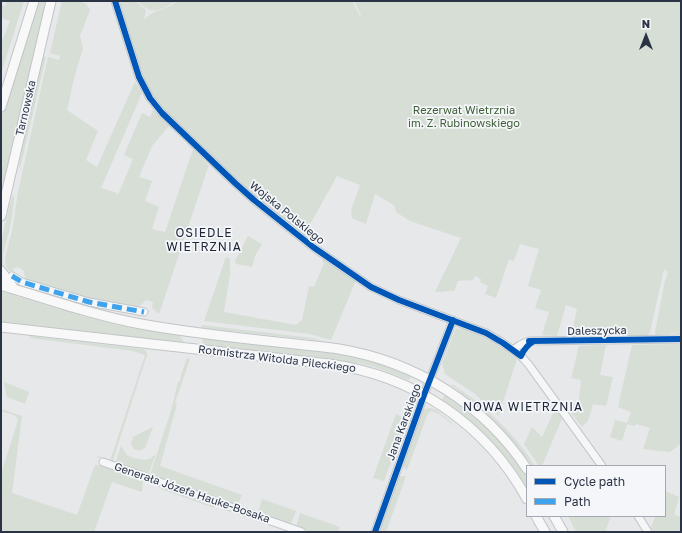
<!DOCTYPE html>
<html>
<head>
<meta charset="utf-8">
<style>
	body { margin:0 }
	#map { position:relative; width:682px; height:533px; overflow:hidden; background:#e6e8ea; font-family:"Golos Text",sans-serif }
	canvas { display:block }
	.frame { position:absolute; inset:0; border:2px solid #2b3445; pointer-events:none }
	.legend { position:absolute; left:526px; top:465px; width:140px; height:52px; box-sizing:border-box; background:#f4f6f9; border:1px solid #a4a8b1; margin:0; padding:5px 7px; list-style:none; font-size:12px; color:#2b3445 }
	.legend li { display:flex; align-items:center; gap:8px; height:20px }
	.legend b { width:20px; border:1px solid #a4a8b1 }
	.north { position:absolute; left:626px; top:16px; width:40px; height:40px; -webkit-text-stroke:3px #f4f6f9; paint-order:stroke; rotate:0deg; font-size:11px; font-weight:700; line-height:16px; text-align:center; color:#2b3445 }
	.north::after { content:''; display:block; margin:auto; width:14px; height:18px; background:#2b3445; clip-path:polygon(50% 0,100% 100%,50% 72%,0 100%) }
</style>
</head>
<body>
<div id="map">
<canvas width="682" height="533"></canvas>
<div class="frame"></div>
<ul class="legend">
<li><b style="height:5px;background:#0057b8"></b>Cycle path</li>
<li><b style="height:5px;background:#3ea3ec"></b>Path</li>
</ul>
<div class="north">N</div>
</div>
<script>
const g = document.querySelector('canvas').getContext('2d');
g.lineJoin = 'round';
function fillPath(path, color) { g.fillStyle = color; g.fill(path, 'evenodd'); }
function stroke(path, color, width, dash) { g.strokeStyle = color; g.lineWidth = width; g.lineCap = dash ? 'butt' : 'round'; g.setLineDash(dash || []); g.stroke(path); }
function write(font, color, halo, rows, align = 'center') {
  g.font = font + ' "Golos Text",sans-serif'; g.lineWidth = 3.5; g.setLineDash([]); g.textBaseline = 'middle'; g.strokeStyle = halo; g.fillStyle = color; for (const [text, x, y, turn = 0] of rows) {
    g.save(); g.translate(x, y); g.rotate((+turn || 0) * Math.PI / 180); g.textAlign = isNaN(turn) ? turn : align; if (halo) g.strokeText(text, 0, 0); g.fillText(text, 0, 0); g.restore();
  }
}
fillPath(new Path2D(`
	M7,1H24L1,74V38L3,39L10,21L1,18V5L5,6Z
	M37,1H47L1,202V118Z
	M62,1H80L86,4L90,10L80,36L83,48L76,71V72L73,83L67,110L98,131L86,160L97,167L135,82L142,93L101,188L117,193L118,195L133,159L124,155L142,113L150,117L153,110L169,126L152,146L139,177L152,181L145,201L159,207L152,229L165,232L193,149L209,166L207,170L159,314L152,308L153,302L146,300L142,304L136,308L78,296L27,280L25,278L24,271L18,267L14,268L12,274L8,270L6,266L5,260L6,254L12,231L18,192L48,57L59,60L60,56L50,53Z
	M121,1H135L145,9L146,11L144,20C153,9 166,11 177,1H352L360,16L361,15L354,1H681V334L671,333L670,334L655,335V332L665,280C667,278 668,273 667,271L664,269L650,332L648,335L571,337L577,309L566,305L557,336L542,335L549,312L535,308L541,290L528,286L539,249L520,244L514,261L509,259L496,298L485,294L488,286L480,282L481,279L475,276L473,280L458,281L454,291C451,290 440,292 435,292L461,238L410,221L396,212L394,205L375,194L366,224L352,218L351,210L360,185L337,176L304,235L256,197L236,180L165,111L152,94L143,79L120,9Z
	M137,1H175C169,6 158,12 150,10C146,9 141,4 137,1Z
	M44,57H46L20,169L19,168L21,150L42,59Z
	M12,196L14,197C13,207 12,218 10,228C7,242 0,254 4,268L1,267V242Z
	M248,236L262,244L255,256L252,267L236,264L235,261Z
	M226,257L230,259V274L224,312L296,325L302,320L309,286L314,287L324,263L322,261L323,259L356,280L331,340L310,334L204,321Z
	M1,291L58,309L75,311L178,334L181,337L184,343L1,323Z
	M202,325L312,338L324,341L201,328Z
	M457,328C477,332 502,346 517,359L500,411L499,416L475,394L445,374L442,364L455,330Z
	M30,336L143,349L146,351L147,355L112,463L97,457L98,456L110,461L145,355L133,351L30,338Z
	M203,337L308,349L356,356L411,374L409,380L375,367L359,363L339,362L202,345Z
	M681,344V445H679L670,452L643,449L650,428L636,424L635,426L627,424L622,441L610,437L615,420L627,423L631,412L618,407L632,345Z
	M606,345L600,375L613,377L606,406L593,404L588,421L582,427L568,409L579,400L581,380L571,378L579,346Z
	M187,358L190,359L175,403L177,404L160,466L242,495L239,502L235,505L150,475L171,411L178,382H179L181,378H180Z
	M4,382L29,392L25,404L7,397Z
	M452,384C485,405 514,433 535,466H532C511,434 483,407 451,385Z
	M445,395L466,411L498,438L522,467L527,475V493L441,401Z
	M429,408C438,408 453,425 461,431L439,414L432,411L428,413L407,470L403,467V464L422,409H424Z
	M1,409L22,416L12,493L77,515L95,465L109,467L141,478L143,481L142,492L112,482L94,532H1V474L18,420C16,414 7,413 1,411Z
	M555,409L562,418L542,466H539L524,444L532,427L542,437Z
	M396,414L407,419L384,481L373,478Z
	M153,427L145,448C142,451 138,451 134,449L131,444L133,437Z
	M121,446H122C123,449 124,452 127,455C131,458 144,461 149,459C152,458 154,455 156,453L148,476L115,464Z
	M401,476H406L386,532H378L398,477Z
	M161,485L215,504L214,508L161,489Z
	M665,491L679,497L674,515L681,517V532H654L651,528L655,516H665Z
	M262,499L296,511L291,523L289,524L258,513Z
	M300,513L340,527L338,532H312L297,527V524Z
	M568,516H611L605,532H576Z`), '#d6ded6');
const minor = new Path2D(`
	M115,1L139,77L150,98L162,113L235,183L254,200L313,247L371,287L399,300L486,333L500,341L513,350L521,356L529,365L602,466
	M12,276L22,282L89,302L144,312
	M513,350L520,345L529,341L681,339
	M103,462L302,532
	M638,516L648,532
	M375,532L424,395L453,320`);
const major = new Path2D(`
	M1,107L34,1
	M1,216L51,1
	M1,271L14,289
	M1,285C47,299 93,315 141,324C206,336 273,341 339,349C416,362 484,404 527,469
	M1,327L329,364C413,375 486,424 527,499
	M536,516L545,532
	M554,516L563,532`);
stroke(minor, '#c4c6c8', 9);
stroke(major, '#c2c5c8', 11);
stroke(minor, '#f5f6f7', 7);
stroke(major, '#f8f8f8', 9);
stroke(new Path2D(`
	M12,276L22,282L89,302L144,312`), '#3ea3ec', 5, [10, 5]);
stroke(new Path2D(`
	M115,1L139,77L150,98L162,113L235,183L254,200L313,247L371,287L399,300L486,333L503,343L521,356C524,349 527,345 534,341
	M529,341L681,339
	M375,532L424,395L453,320`), '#0057b8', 6);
write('11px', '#2b3445', '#f4f6f9', [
	["Tarnowska",26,108,-77],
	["Wojska Polskiego",287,213,39],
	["Daleszycka",597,331,-1],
	["Rotmistrza Witolda Pileckiego",277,359,7],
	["Jana Karskiego",404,422,-70],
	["Generała Józefa Hauke-Bosaka",192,493,19]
]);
write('11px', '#3f6138', '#f4f6f9', [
	["Rezerwat Wietrznia",464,111],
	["im. Z. Rubinowskiego",464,124]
]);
g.letterSpacing = '1px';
write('12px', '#1d2536', '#f4f6f9', [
	["OSIEDLE",204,233],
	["WIETRZNIA",204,247],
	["NOWA WIETRZNIA",523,407]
]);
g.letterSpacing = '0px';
</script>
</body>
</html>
